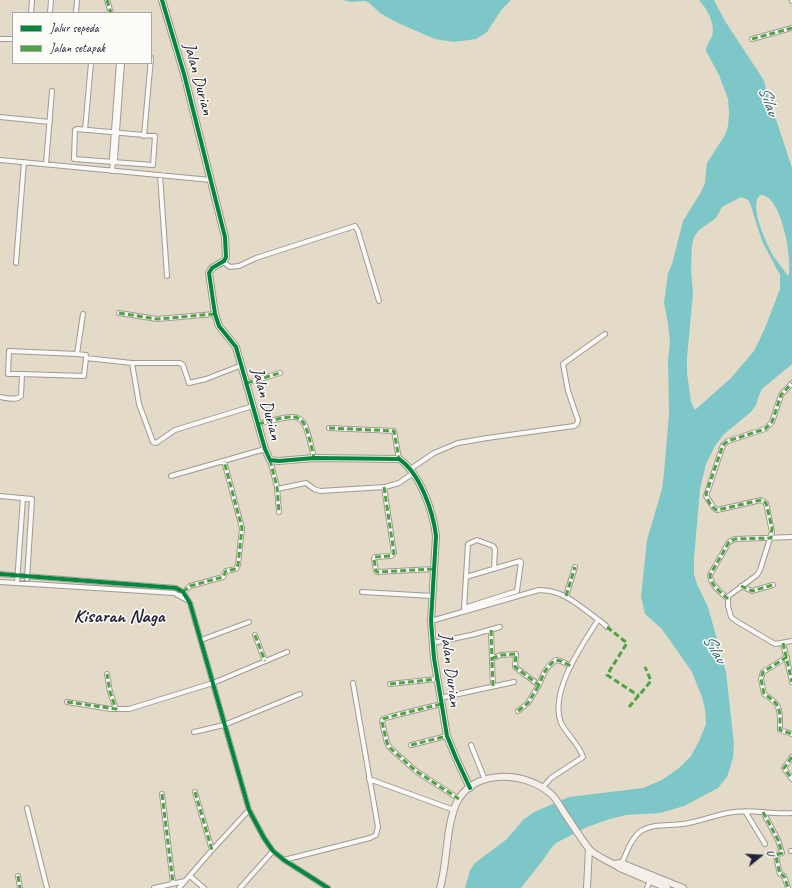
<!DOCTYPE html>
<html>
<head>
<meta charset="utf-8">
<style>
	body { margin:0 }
	#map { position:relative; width:792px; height:888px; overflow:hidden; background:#e4dac8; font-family:Caveat,sans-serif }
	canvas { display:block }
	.legend { position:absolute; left:12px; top:12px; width:140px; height:52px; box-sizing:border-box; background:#fdfcf7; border:1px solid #a5a5ac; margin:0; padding:5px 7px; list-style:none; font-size:12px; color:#22223b }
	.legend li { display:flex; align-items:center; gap:8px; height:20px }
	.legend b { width:20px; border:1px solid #a5a5ac }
	.north { position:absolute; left:740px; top:836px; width:40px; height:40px; -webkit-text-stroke:3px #fdfcf7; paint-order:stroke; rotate:72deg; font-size:11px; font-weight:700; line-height:16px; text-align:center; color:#22223b }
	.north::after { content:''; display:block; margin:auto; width:14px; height:18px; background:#22223b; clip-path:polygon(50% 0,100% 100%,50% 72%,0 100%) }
</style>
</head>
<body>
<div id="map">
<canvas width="792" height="888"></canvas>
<ul class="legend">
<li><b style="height:5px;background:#00873e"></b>Jalur sepeda</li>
<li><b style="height:5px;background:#50a245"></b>Jalan setapak</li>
</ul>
<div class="north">U</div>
</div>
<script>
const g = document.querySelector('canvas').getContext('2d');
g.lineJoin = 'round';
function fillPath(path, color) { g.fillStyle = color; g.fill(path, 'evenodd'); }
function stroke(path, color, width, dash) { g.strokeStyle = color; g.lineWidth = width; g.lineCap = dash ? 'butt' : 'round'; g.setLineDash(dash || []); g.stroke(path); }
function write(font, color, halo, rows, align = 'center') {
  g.font = font + ' Caveat,sans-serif'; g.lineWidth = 3; g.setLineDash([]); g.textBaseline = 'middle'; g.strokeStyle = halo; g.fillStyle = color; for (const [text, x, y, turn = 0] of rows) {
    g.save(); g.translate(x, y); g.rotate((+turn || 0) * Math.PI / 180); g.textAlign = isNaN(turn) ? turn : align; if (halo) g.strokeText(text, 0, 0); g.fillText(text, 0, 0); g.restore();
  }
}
fillPath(new Path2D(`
	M343,0H511L502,9L487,32L476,39L454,42L435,39L398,23L380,13L368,2L364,1L351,2Z
	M699,0H714L725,21L763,79L792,168V364L762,389L759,395L756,405L751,412L724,434L715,446L706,464L700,489L694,558V574L697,584L708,607L726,672L734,744L733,758L727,777L718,788L684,806L660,813L626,815L610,819L587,827L556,843L552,847L543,860L521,888H465L470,870L475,863L507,839L523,820L534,812L569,797L643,788L662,780L679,768L691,756L699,741L706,724L705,709L702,697L692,672L662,629L645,614L641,597L647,540L662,489L664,473L669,414L668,359L670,342L668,323L664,303L668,273L672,264L683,221L701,192L705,183L707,163L725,135L728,126L729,113L728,99L719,75L706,51C706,45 710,41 712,36C716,24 707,9 699,0ZM760,195C782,194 792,259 789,275H787C783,268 778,263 774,257C767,245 748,205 760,195ZM741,197L748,200L750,203L762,241L780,275V289L765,328L754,351L731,378L695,410L691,402L687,373V358L693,294L691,268L692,245L694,237L699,230L716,218L722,207Z`), '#7dc7c9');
const street = new Path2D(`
	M107,0L111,13
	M792,0V1
	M31,13L32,0
	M50,13L51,0
	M76,13L77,0
	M0,39H13
	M752,39L792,28
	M0,117L50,122
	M77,129L155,136L153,165L74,159L75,130Z
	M85,130L91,63
	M144,136L151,58
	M0,160L211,180
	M113,162L115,159L122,63
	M46,164L52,91
	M112,171L113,162L112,158L119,63
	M160,175L167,276
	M224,261L226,264L230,267L239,266L256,258L355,226L358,231L379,301
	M16,263L24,162
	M119,313L157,319L215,314
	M77,354L86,355V358
	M132,363L139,404L153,442L156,443L175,430L253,406
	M22,374H8L9,351L77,354L83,314
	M247,383L280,373
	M792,383L781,395L772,422L765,429L728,441L723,445L706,496L714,508L717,510L761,500L766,503L772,532L760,570L757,575L730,595L728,597V606L731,617L736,621L775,644L792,641
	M0,397C7,398 16,401 21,396L22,374L84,376L86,358L132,363H180L183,365L189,383L206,379L242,365
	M258,424C305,412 303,411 314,458
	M329,428L394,431L399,459
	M270,460L277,487L279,512
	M409,470L434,453L458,443L487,438L574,426L577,424L578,420L568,391L563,364L605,334
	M171,476L265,449
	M384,487L394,553L391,556L375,557L374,559L376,571L377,572L434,569
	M277,489L306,483L314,489L320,491L385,487L399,483L412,474
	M0,496L32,499L27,579
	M0,574L176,588L183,592L190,603L249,810L264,838L273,851L284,860L328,888
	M0,582L174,593L187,600
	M17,583L23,498
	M741,586L752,591L773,585
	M362,592L433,596
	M182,594L190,586L223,577L226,571L236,569L238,565L242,528L224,461
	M566,596L575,567
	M728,599C721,592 710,585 710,575L729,542L735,539L792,537
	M464,608L517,591L521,562L520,561L466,577
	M464,609L468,544L477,540L493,546L495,549L494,569
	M431,621L539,590C561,590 575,602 592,615C597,619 603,622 607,627
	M491,630L492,659
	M255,635L265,661
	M201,640L249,622
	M433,643L471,635L500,627
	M783,643L792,682
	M787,657L763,672L761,679L764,694C782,705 780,711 780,730L792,734
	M107,674L110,692L116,709
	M390,684L437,679
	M493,686L492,661L493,658L501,655L516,654L515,667L539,685C543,675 546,666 556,660L561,661L571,666
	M440,698L514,682
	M67,702L111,709H129L213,683L287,652
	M441,704L389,717L383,719L382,722L387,743L390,748L416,771L459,799
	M518,711L528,703L539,685
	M194,732L224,725L300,694
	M411,745L447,736
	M471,745L485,780
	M792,757L784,768L792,779
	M369,779L454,810
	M543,787L551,778L583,757C579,744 567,735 561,723C549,692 582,645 598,620
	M195,792L212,850
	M162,794L173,883
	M27,808L47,888
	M745,811L765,844
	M763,812L778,840L782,853L776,855V857L780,874L784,876L788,888
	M791,851H792
	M284,860L370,838L376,835L378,827L353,683
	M621,865C626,854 631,838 641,831C654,823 669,826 683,824C700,822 716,814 734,812C753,809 773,815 792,813
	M18,876L20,888
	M190,876L204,888
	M154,888L185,881
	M179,888L212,850L249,810
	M240,888L273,851
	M647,888L650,881`);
const secondary = new Path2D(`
	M162,0L184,74L225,237L226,257L224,261L212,268L209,273L215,314L219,326L236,347L265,449L270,460L279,461L314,458L399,459C420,473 433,511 436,536L431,621L434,658L447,736L456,758L470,788
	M614,864L621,863L683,888
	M440,888C448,861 445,831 456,804C472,768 526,771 551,794C556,798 560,806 563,811C572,824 580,837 589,849C598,858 610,861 620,868L667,888
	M587,888L589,849`);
stroke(street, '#a09a93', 6);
stroke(secondary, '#a09a93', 8);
stroke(street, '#fbf9f7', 4);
stroke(secondary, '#f4efe8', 6);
stroke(new Path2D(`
	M107,0L111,13
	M752,39L792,28
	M119,313L157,319L215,314
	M247,383L280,373
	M258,424C305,412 303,411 314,458
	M329,428L394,431L399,459
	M270,460L277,487L279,512
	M384,487L394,553L391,556L375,557L374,559L376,571L377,572L434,569
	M741,586L752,591L773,585
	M183,592L190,586L223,577L226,571L236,569L238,565L242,528L224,461
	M566,596L575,567
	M728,599C721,592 710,585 710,575L729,542L735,539L771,538L772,528L766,503L761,500L717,510C712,508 707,500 706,494L723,445L728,441L765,429L772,422L781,395L792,383
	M607,627L627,643L607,675L639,696
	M491,630L492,661
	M255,635L265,661
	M783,643L792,682
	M787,657L763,672L761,679L764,694C782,705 780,711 780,730L792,734
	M390,684L437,679
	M493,686L492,661L493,658L501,655L516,654L515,667L539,685C543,675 546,666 556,660L561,661L571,666
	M67,702L116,709L110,692L107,674
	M441,704L389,717L383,719L382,722L387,743L390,748L416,771L459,799
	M629,707L651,681L645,667
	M518,711L528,703L539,685
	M411,745L447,736
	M792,757L784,768L792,779
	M195,792L212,850
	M162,794L173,883
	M763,812L778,840L782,853L776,855V857L780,874L784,876L788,888
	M18,876L20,888`), '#50a245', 3, [6, 3]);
stroke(new Path2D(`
	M162,0L184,74L225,237L226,257L224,261L212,268L209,273L215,314L219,326L236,347L265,449L270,460L279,461L314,458L399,459C420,473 433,511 436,536L431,621L434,658L447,736L456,758L470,788
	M0,574L176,588L183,592L190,603L249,810L264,838L273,851L284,860L328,888`), '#00873e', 4);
write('17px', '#22223b', '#fdfcf7', [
	["Jalan Durian",198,79,75],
	["Jalan Durian",266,404,75],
	["Jalan Durian",450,670,83]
]);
write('italic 18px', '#356174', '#fdfcf7', [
	["Silau",768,101,70],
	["Silau",714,649,59]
]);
write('bold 19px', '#22223b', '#fdfcf7', [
	["Kisaran Naga",119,617]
]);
</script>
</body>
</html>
